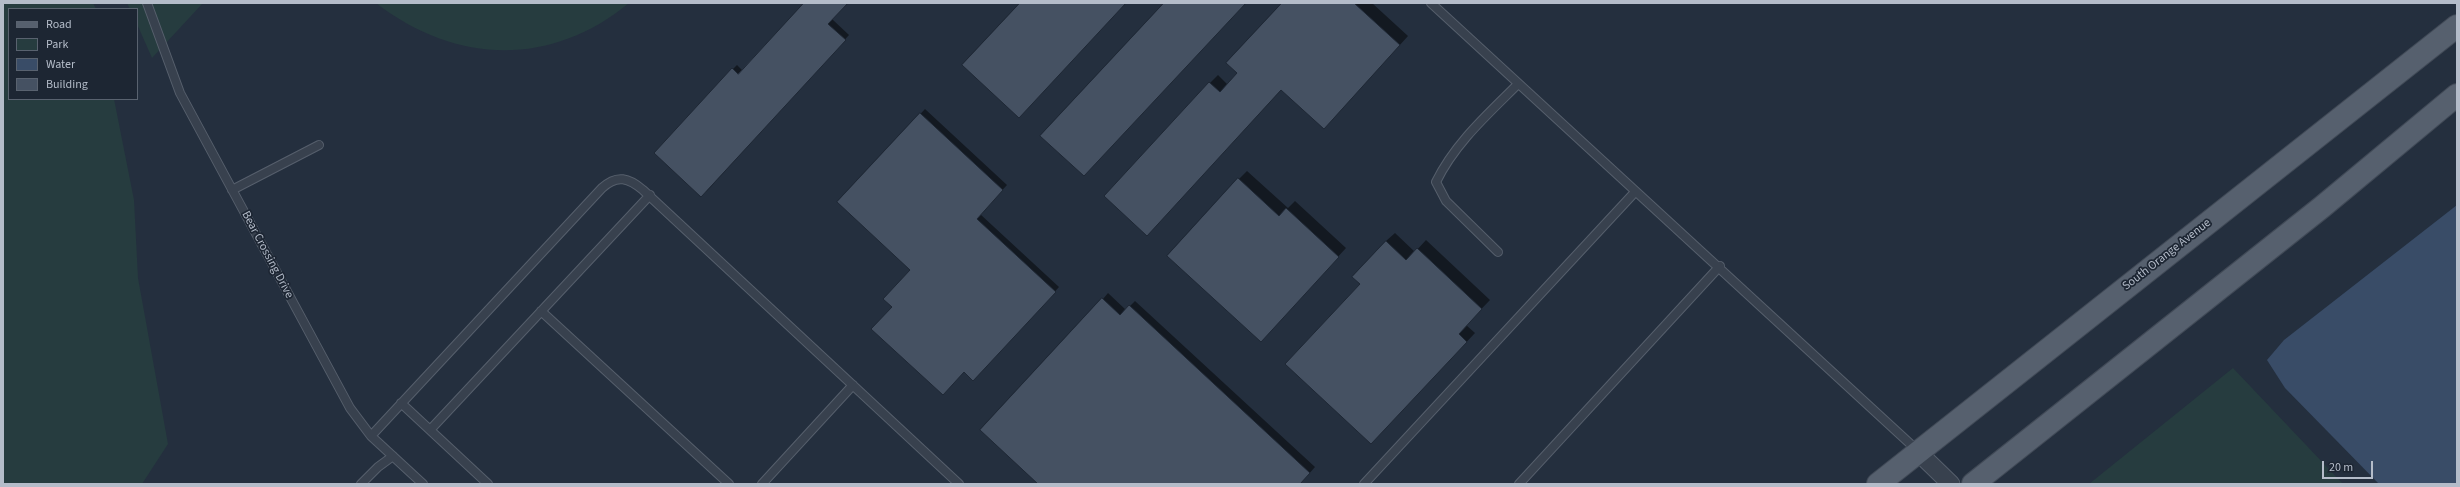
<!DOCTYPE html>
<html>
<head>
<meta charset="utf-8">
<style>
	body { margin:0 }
	#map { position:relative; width:2460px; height:487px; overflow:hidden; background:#242f3e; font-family:"Source Sans 3",sans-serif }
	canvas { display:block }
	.frame { position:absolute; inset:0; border:4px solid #b4bcc9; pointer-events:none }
	.legend { position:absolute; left:8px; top:8px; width:130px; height:92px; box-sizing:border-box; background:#1d2633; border:1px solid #59626f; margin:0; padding:5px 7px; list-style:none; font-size:12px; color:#b4bcc9 }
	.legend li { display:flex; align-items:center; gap:8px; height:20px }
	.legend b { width:20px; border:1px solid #59626f }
	.scale { position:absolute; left:2322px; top:461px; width:51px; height:18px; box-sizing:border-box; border:2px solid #b4bcc9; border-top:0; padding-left:5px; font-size:12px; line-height:14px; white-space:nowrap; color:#b4bcc9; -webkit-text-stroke:3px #1d2633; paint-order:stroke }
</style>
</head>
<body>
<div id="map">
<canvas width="2460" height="487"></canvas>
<div class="frame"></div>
<ul class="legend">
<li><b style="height:5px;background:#56606e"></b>Road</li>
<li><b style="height:11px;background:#263c3f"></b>Park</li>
<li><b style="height:11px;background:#394c67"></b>Water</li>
<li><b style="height:11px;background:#455162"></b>Building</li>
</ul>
<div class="scale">20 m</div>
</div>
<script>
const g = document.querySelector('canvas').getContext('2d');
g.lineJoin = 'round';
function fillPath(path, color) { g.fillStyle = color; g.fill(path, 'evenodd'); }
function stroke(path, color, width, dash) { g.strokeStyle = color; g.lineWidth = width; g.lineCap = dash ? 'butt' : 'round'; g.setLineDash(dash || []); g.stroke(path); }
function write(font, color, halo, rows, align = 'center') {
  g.font = font + ' "Source Sans 3",sans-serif'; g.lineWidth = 3.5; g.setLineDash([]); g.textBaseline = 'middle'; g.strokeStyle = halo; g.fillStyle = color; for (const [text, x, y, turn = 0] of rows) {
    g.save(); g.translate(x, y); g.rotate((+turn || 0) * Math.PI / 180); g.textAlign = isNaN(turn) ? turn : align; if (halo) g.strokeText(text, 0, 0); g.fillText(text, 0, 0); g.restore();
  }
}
fillPath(new Path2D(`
	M3,3H93L96,9H9V99H114L134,200L138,278L168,444L142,484H3Z
	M127,3H203L152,58L137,24V9H130Z
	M376,3H629C550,68 455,64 376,3Z
	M2233,368L2343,484H2089Z`), '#263c3f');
fillPath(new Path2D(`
	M2457,205V484H2379L2285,388L2267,360L2284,340Z`), '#394c67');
fillPath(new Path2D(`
	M805,3H846L832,19L849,35L706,192L733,69L737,65L743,71Z
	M1284,3H1372L1408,36L1332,120L1282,89L1147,235L1210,83L1218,75L1228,85L1239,73Z
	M925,109L1007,185L980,214L1059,287L978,375L893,307L911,270L838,202Z
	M1247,171L1288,208L1295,201L1346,248L1269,332L1239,179Z
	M1395,233L1415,252L1426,240L1490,300L1466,325L1475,333L1379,435L1361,284L1386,241Z
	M1108,293L1126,310L1135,301L1315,467L1300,484H1039L1103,299Z`), '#0007');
const building = new Path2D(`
	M804,3H848L828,24L846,40L701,197L654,153L732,68L738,74Z
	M1020,3H1126L1019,118L962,65Z
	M1164,3H1246L1084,176L1040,136Z
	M1282,3H1354L1400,45L1324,129L1281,90L1147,236L1104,196L1209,82L1220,92L1237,73L1226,63Z
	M920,113L1003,190L977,219L1056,292L973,381L964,372L943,395L871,329L892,307L883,299L910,270L837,202Z
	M1238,178L1279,216L1286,208L1339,257L1261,342L1167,256Z
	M1386,241L1406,260L1417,248L1482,309L1459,334L1467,342L1371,444L1285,364L1360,284L1352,277Z
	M1102,298L1120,315L1129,305L1310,473L1300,484H1038L980,430Z`);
fillPath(building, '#455162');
stroke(building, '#1f2835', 1);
const lane = new Path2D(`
	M147,3L180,93L350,408L371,436L423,484
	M1431,3C1593,153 1756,301 1918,451
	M232,190L319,145
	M1498,252L1446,201L1436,182C1455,143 1488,114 1518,84
	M541,311L729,484
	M401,403L488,484
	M430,430L650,195
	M371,436L602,188C617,174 629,178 643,190L959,484
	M361,484L378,467L393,456
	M762,484L853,385
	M1364,484L1635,192
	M1519,484L1720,266`);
const street = new Path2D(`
	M1918,452L1951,484`);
const primary = new Path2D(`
	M1878,484L2457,26
	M1973,484L2322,207L2457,95`);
stroke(lane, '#565f6c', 10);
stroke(street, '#565f6c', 19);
stroke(primary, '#414a57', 24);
stroke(lane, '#38414e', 8);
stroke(street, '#38414e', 17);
stroke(primary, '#56606e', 22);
write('12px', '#b4bcc9', '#1d2633', [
	["Bear Crossing Drive",267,255,62],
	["South Orange Avenue",2167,255,-38]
]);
</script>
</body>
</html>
